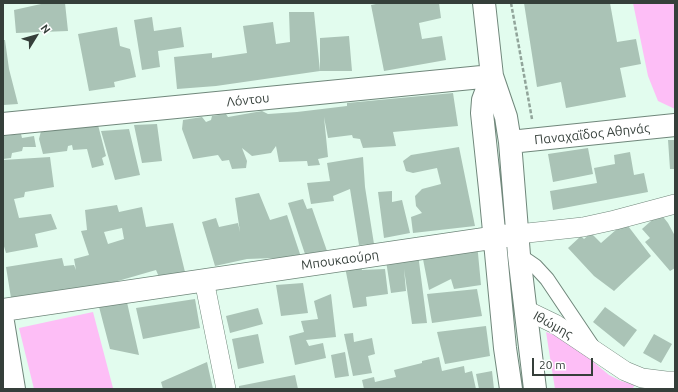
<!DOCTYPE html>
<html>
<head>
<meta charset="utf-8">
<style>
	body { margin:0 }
	#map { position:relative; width:678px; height:392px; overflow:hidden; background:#e2fcee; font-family:Ubuntu,sans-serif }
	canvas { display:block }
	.frame { position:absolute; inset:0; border:4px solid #353f3a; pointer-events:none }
	.north { position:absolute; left:16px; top:16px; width:40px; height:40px; -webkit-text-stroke:3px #fff; paint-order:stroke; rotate:53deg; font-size:11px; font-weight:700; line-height:16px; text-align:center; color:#353f3a }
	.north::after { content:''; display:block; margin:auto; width:14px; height:18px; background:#353f3a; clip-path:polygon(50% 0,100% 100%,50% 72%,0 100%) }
	.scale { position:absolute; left:532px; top:358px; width:61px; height:18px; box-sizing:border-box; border:2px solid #353f3a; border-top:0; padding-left:5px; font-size:12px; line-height:14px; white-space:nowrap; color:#353f3a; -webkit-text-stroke:3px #fff; paint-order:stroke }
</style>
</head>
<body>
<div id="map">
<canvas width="678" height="392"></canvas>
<div class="frame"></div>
<div class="north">N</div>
<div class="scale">20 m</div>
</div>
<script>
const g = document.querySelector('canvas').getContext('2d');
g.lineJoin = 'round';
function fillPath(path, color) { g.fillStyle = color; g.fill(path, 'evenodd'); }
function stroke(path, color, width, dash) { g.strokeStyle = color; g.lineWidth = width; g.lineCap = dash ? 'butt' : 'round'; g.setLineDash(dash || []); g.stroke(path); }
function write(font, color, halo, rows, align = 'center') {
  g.font = font + ' Ubuntu,sans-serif'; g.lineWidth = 3; g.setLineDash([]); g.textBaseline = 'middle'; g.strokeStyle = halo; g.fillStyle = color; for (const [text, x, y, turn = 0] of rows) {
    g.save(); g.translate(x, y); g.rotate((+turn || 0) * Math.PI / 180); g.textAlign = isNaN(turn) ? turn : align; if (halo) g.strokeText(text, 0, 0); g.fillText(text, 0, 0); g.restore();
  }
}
fillPath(new Path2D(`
	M633,3H675V109L658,101L648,76Z
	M93,312L113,388L107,389H34L19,328Z
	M546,332L557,336L579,350L609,375L621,381L635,385L632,389H555Z`), '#fdbef6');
fillPath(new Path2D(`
	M65,3L68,31L16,33L14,10L41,4Z
	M381,3H439L441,18L419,23L422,39L442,36L446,60L384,71L371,5Z
	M524,3H610L617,42L636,39L641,64L620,68L626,97L566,108L561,82L537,87Z
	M289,12H314L320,71V38L349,36L352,71H320L216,86L177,89L174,57L212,53V58L247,53L243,26L273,22L276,44L290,42Z
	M152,17L154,31L181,27L184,47L158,51L160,67L142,70L134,20Z
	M117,27L120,46L130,49L136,77L114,82L115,87L89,91L78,34Z
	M3,40H5L9,69L18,104L3,105Z
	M453,93L458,126L393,132L396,146L363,148L360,139L353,138L352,135L328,138L324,117L328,157L318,159L320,165L308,166L307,161L279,162L276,146L271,153L252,156L242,148L247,161L246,168L232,169L229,160L222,161L218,155L193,159L182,129L183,120L202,117L206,122L211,120L212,116L226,114L228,117L262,111L268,114L297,112L347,106V103Z
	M157,124L162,161L142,163L134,125Z
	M98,125L106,156L102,158L104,165L92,168L87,149L73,150L72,145L68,146L67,151L43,154L39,139L41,131L48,127L53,130Z
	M129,129L140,175L115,180L101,131Z
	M21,134L22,138L34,136L36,147H23L22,151L12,153L11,158L3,159V136Z
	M668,140H675V169H670Z
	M459,147L475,226L413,233L411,217L422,213L416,206L415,196L422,189L441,184L437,168L413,173L406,171L403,161L411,155Z
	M588,148L593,174L553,182L548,154Z
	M630,152L634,175L644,173L648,192L553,210L550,191L597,183L594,168L615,164L614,155Z
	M50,157L54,187L25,192L24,197L14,199L19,218L51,214L57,229L35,234L38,247L6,253L3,243V160Z
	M363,157L365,187L374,244L359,245L350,189L333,196L334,201L311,204L307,183L330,181L327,163Z
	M392,191V202L402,200L410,233L384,238L378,192Z
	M259,193L270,220L287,215L301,257L247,259L215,266L202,222L216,218L219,227L238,223L240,232L235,198Z
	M303,199L307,209L312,208L327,251L305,254L288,203Z
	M117,205L119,212L142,207L146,227L173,223L185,272L159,277L156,270L104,285L11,298L6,267L62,258L64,266L74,265L76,270L74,259L89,255L81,231L87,230L85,210ZM122,228L124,239L108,244L104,232Z
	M660,213L668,223L675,236V268L670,271L645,242L650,238L642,229Z
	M625,222L651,256L614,291L594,276L568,248L581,236L584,239L591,233L601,243Z
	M477,243L481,285L454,289L451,279L429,290L422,254Z
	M418,254L427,323L412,324L404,269L406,291L391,293L386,261Z
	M361,265L362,270L385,269L388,294L366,297L367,306L353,308L345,267Z
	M303,283L308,313L281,316L276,285Z
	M477,289L482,316L432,323L427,294Z
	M331,294L336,337L306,340L309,346L323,343L326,358L295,365L289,336L304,332L301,321L318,319L314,301Z
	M126,298L139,355L110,349L98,303Z
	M195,299L200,328L143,339L136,308Z
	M605,307L637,330L624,347L593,322Z
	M258,308L263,324L230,333L226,316Z
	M486,326L490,356L445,364L437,332Z
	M353,333L354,342L372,338L375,354L368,356L372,373L353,376L344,334Z
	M258,334L264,363L238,369L232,339Z
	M654,334L672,344L661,363L643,353Z
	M345,352L349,376L335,378L331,355Z
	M439,357L442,371L464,366L465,373L472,371L476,389H364L362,380L374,377L375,382L396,377L394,370L422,363V361Z
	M207,362L213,389H163L161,382Z
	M492,371L494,389H479L476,374Z
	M295,375L298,389H239V386Z`), '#aac3b6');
const pedestrian = new Path2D(`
	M519,255L535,266L547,279L592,346`);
const minor = new Path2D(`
	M518,234L583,227L615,220L675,204
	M204,280L226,389
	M526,310L555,324L625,371L642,378L666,381H675`);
const tertiary = new Path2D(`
	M484,3L492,76L506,117L510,142L519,255L535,389
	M492,76L483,100L482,113L490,189L505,348L511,389
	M3,124L492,76
	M510,142L675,125
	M3,310L518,234
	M3,322L14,389`);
stroke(pedestrian, '#70877b', 16);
stroke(minor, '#70877b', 20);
stroke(tertiary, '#70877b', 24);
stroke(new Path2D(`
	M511,3L532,119`), '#91a49a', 2.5, [4, 2]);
stroke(pedestrian, '#fff', 14);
stroke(minor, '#fff', 19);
stroke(tertiary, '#fff', 22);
write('13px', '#353f3a', '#fff', [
	["Λόντου",248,100,-6],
	["Παναχαΐδος Αθηνάς",592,134,-6],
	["Μπουκαούρη",340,260,-8],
	["Ιθώμης",553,325,29]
]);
</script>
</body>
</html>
